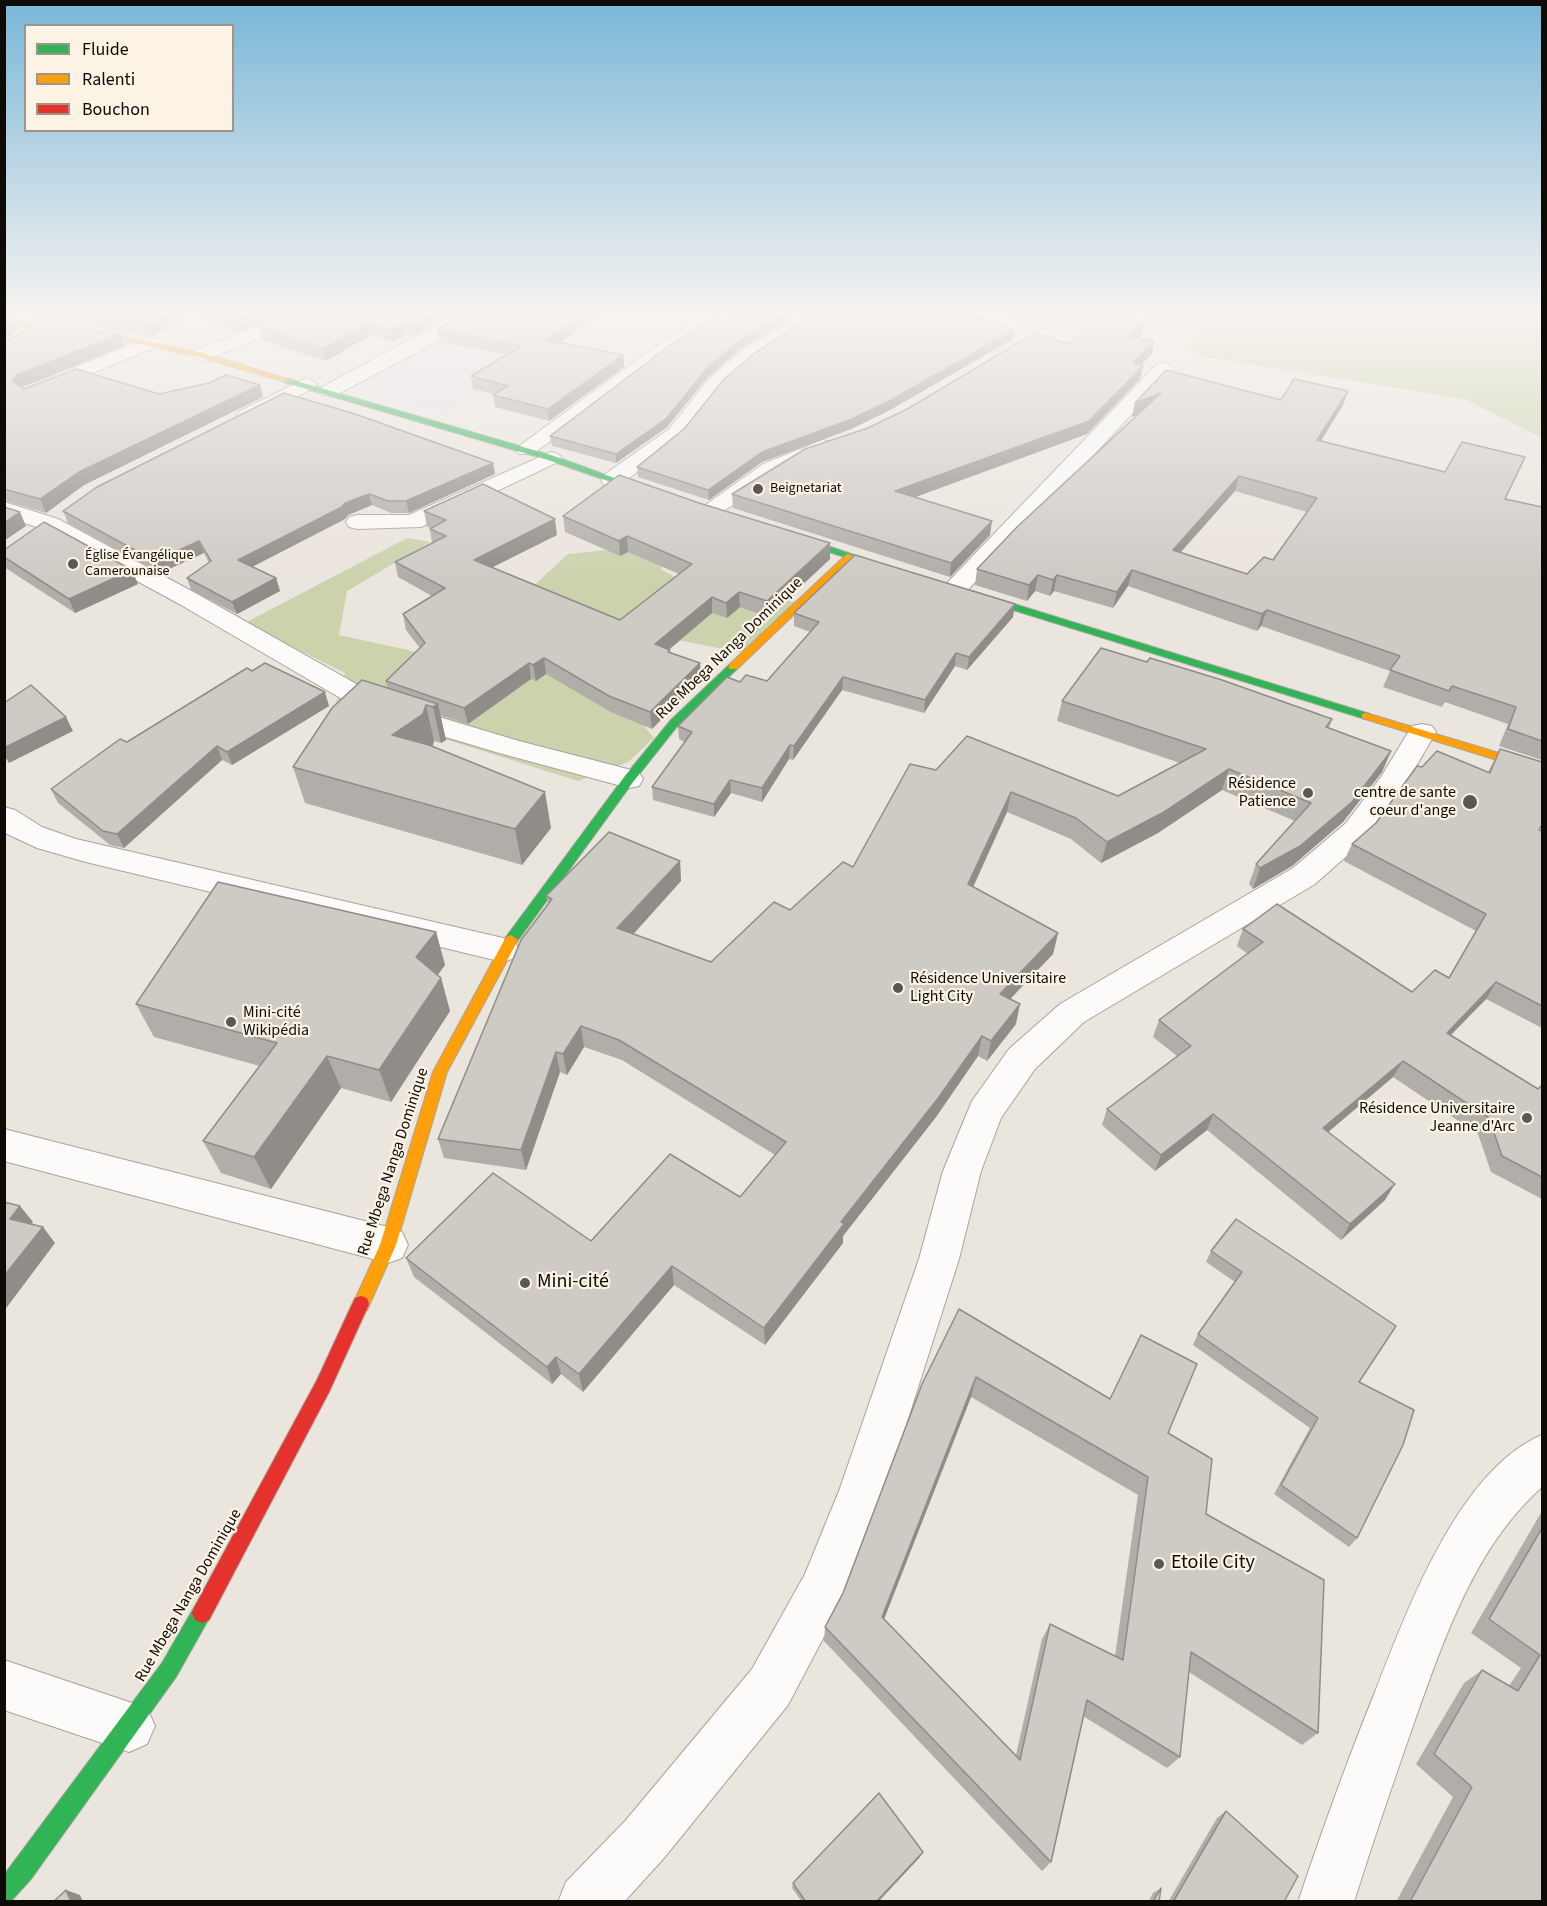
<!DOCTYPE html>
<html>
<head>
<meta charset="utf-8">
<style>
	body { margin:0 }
	#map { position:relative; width:1547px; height:1906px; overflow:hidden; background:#eae5dd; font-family:"Source Sans 3",sans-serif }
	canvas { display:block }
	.frame { position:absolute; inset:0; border:6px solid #0e0b07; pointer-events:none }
	.legend { position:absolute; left:24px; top:24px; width:210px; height:108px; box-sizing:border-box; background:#fcf3e5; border:2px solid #9d968c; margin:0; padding:8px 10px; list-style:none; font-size:18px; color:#0e0b07 }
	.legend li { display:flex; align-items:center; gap:12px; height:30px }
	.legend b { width:30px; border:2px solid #9d968c }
</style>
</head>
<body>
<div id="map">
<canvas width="1547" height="1906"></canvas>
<div class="frame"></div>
<ul class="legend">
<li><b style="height:8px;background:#30b455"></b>Fluide</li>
<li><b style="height:8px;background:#ff9f0a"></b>Ralenti</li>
<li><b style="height:8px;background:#e5322d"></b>Bouchon</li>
</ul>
</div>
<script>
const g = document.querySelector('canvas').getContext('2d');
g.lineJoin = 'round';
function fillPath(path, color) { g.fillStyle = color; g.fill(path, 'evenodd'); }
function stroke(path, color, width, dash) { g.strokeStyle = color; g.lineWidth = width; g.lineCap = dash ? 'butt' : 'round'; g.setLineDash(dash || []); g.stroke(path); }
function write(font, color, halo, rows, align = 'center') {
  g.font = font + ' "Source Sans 3",sans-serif'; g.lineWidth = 4.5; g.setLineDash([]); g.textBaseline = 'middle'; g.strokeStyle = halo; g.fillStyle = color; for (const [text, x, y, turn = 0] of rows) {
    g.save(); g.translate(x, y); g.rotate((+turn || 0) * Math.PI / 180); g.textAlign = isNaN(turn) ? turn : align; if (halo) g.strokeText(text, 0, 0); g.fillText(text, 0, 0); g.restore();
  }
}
fillPath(new Path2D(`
	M444,337L525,360L447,416L344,387Z`), '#e6dee6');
fillPath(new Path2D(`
	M992,313H1542V438L1464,399L1201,356L1189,347L1201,330L1111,313L1056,334Z
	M407,538L430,542L347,591L339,635L453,660L568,554L693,541L660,569L711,596L792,568L795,607L744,653L585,622L593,665L654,738L628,762L578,781L451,741L333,712L345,673L245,623Z`), '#cbd2ac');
const street = new Path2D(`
	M294,313H318L315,317L207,359L200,361L191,355L193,351Z
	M460,313H481L427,347L336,395H322L319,391L322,387Z
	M702,313H722L533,454H519L516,450L519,446Z
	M804,313H825L754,360L723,387L683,437L620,485H604L601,480L604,475L669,429L709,379L740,352Z
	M149,338L155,339L158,343L155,347L49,391H35L32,387L35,383Z
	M1164,362L1173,368L1171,372L964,594L955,596L946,594L943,589L946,584L1157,364Z
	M307,378L317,384L314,388L254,419H240L237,415L240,411Z
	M823,440L830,442L833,446L830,450L779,474L716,516H700L697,511L763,464Z
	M551,452L558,454L562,458L558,462L421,527L357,529L349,527L346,522L349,517L357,515H409Z
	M4,502L58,519L199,595L374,694L409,708L519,741L639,772L643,779L639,786L629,788L499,753L389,720L354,706L181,605L42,529L4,516Z
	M1422,724L1432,726L1436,732L1403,789L1367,838L1315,884L1084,1022L1035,1069L1001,1118L981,1171L959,1259L885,1491L839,1608L788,1705L664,1858L624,1902H558L566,1882L626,1820L752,1669L805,1574L839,1491L919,1259L943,1171L972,1101L1009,1049L1060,1004L1293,868L1345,824L1381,777L1412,726Z
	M4,807L15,810L42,827L76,839L503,938L515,942L519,950L515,958L503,962L86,862L37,848L5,833Z
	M4,1129L388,1227L402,1232L408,1245L402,1258L388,1263L4,1161Z
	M1542,1435V1487C1475,1546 1444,1639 1415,1720C1394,1780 1373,1841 1354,1902H1298C1322,1831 1347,1761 1375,1692C1406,1613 1458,1470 1542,1435Z
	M4,1660L147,1708L155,1726L147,1744L129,1752L4,1710Z`);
const fast = new Path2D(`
	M286,378L554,456L658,494L651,496L548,460L283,382V378Z
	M786,534H792L902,571L894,573L786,538Z
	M972,591L1370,714L1372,716L1366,719L1362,718L968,596V592Z
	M733,664L737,665V669L679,724L633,782L516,943H506L504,940L506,937L625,776L671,720L729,665Z
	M202,1603L209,1606L212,1613L176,1677L31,1879L12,1900L4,1902V1875L162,1663L195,1606Z`);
const slow = new Path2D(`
	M4,320L97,331L203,353L290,380L286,382L199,357L97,335L4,324Z
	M847,554L855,556L737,669H729V665Z
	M1366,713L1542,766V774L1362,718V714Z
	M511,935L518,940L447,1072L396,1245L367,1310L361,1312L355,1310L353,1304L380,1245L433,1072L506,937Z`);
const jam = new Path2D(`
	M361,1296L367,1298L369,1304L329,1392L209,1620L202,1623L195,1620L192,1613L195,1606L317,1380L355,1298Z`);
stroke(street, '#a7a49e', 2);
stroke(fast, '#a7a49e', 2);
stroke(slow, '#a7a49e', 2);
stroke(jam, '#a7a49e', 2);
fillPath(street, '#fcfbfa');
fillPath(fast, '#30b455');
fillPath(slow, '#ff9f0a');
fillPath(jam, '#e5322d');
fillPath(new Path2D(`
	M4,313H289L238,332L189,315L152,336L41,318L4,315Z
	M456,313L411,337L406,336L392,342L371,335L326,361L262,340L259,328Z
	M465,313H602L560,342L623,355L624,367L549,421L495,407L493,395L494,394L473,389L471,376L507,355L439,342L437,330Z
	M718,313H800L739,350L707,378L667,427L616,463L552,446L550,436L718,316Z
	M963,314L1013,339L890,410L851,429L762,462L709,500L638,477L637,467L684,429Z
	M1145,322L1142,335L1138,338L1154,342L1152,354L1141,365L1143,366L1140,379L1087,434L914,497L990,535L950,577L733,508L732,494L907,409L1069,344Z
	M120,334L124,346L22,387L24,389L263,397L84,485L46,513L4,501V343Z
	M1348,391L1343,405L1321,441L1506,499L1542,507V760L1499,746L1508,724L1445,702L1442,707L1383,687L1390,671L1261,626L1257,631L1128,586L1113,608L1054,591L1050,596L1035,591L1027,601L975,585L977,569L1137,415L1132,417L1135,403L1281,400ZM1235,491L1307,512L1273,560L1247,574L1181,552Z
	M495,474L409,513H391L372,505L348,515L345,519L252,567L276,578L280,591L237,614L191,590L187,578L209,563L204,553L160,573L68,523L63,511Z
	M699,503L830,543V559L768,617L740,607L727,618L712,613L669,650L670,652L700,663L701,679L652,729L611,712L546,674L536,681L531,679L468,724L440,715L446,740L441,743L434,741L433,747L551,828L522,865L305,803L293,767L387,688L386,681L420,648L406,630L403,614L432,596L398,577L395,562L432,543L430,529L431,528L427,527L424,511L557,535L492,567L620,620L679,574L628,552L620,556L565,532L563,516Z
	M4,549L138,584L75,613L4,567Z
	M794,613L1013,617L967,670L955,666L924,713L842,690L793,760L789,759L762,802L731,793L714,817L653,800L652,787L685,742L679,739L678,726L740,682L767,681L810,632L794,626Z
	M1062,701L1332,719L1329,728L1391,751L1382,772L1343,822L1292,866L1253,889L1249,884L1256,864L1295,821L1222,790L1158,833L1101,863L1071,839L1007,812L973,887L1058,933L1053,954L1010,999L1016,1024L987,1061L978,1056L936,1117L843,1236V1243L765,1345L674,1285L583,1392L561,1374L552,1384L414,1277L406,1258L591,1241L740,1197L775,1155L622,1060L584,1047L567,1075L560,1072L526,1170L444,1158L438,1139L548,904L546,896L680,861L681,881L633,934L711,962L790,910L853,867L936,770L1118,796L1180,763L1057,721Z
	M329,706L232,765L222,760L124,848L110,845L58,803L51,789Z
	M1500,749L1539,830L1542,831V1028L1486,999L1451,1035L1538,1089L1542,1085V1199L1491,1172L1478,1134L1393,1077L1328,1132L1385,1200L1341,1240L1207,1130L1155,1171L1102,1125L1107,1109L1177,1056L1153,1037L1159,1020L1248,954L1237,946L1243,929L1412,992L1449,978L1476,931L1344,861L1352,844L1376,823L1422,767L1488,772Z
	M436,932L445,965L438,975L441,978L450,1011L391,1102L341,1088L271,1189L221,1173L203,1141L260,1066L154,1037L136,1004Z
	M1236,1219L1359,1382L1357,1538L1349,1547L1274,1494L1310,1428L1193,1345L1198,1334L1235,1282L1206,1262L1211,1251Z
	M959,1309L1168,1433L1206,1514L1318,1733L1302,1745L1189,1672L1180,1757L1167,1768L1083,1716L1051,1862L1042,1871L824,1641L825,1627L843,1593ZM971,1397L1138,1495L1115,1656L1050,1624L1042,1639L1016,1755L884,1619Z
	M1542,1511V1902H1396L1453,1797L1416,1764L1464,1683L1482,1670L1509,1686L1521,1668L1471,1633Z
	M1226,1811L1284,1902H1168L1217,1818Z
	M920,1857L878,1902H802L792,1888L793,1883Z
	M1161,1888L1159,1902H1148L1153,1893Z`), '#b1aea9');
fillPath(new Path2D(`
	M169,313H188L189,315L152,336L148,324Z
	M254,313H289L238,332L234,320Z
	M432,313H456L411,337L409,325Z
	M585,313H602L548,352L546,340Z
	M786,313H800L739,350L707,378L667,427L616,463V454L707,368L739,341Z
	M13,319L18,331L4,340V325Z
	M1145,322L1142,335L1126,349L1128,336Z
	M368,323L371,335L326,361L323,349Z
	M404,324L406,336L392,342L389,330Z
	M1014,330L1013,339L890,410L851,429L762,462L709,500L708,490L762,452Z
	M120,334L124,346L22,387L18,393L12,381L17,375Z
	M1154,342L1152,354L1130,376L1133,363Z
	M623,355L624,367L549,421L548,409Z
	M1143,366L1140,379L1087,434L894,505L895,491Z
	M260,385L263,397L84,485L46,513L40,499L79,472Z
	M1348,391L1343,405L1312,455L1317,440Z
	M1161,393L1157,408L1132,417L1135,403Z
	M493,463L495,474L409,513L406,501Z
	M1239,476L1235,491L1169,565L1173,550Z
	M369,494L372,505L348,515L345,519L242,572L238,560L345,503Z
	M20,512L26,526L4,541V523Z
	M555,519L557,535L477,575L474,560Z
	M992,521L990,535L950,577L951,563Z
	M627,536L628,552L620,556L619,541Z
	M199,541L204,553L160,573L155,561Z
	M830,543V559L768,617L767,601Z
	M132,570L138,584L75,613L69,599Z
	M1132,570L1128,586L1113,608L1117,592Z
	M1038,575L1035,591L1027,601L1029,585Z
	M1057,575L1054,591L1050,596L1053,580Z
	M276,578L280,591L237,614L232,602Z
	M739,592L740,607L727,618L726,603Z
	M712,597V613L656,660L655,644Z
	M1015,604L1013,617L967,670L969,657Z
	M1267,610L1261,626L1257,631L1262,614Z
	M956,653L955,666L924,713L925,700Z
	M544,658L546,674L536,681L533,665Z
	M529,663L531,679L468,724L464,708Z
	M700,663L701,679L652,729L650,712Z
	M843,677L842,690L793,760L794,746Z
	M325,692L329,706L232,765L227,752Z
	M438,704L446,740L441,743L433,707Z
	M426,705L434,741L431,750L392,735Z
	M66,717L73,731L9,763L4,755V748Z
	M790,745L789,759L762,802V788Z
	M217,746L222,760L124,848L117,834Z
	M1391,751L1382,772L1343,822L1292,866L1253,889L1260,868Z
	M1229,769L1222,790L1158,833L1101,863L1107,842Z
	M730,780L731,793L714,817V804Z
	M545,792L551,828L522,865L515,829Z
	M1011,792L1007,812L965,905L968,884Z
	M680,861L681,881L620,949L617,928Z
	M436,932L445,965L426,990L416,957Z
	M1058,933L1053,954L996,1014L1000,994Z
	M441,978L450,1011L391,1102L379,1070Z
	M1496,982L1486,999L1437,1049L1447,1033Z
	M1020,1004L1016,1024L987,1061L991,1041Z
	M581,1026L584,1047L567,1075L563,1054Z
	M982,1036L978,1056L936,1117L843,1236V1243L765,1345L764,1328L841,1222Z
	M556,1052L560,1072L526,1170L521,1150Z
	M327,1056L341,1088L271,1189L254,1157Z
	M1403,1061L1393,1077L1314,1144L1323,1128Z
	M1213,1114L1207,1130L1155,1171L1161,1155Z
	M1395,1184L1385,1200L1341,1240L1350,1224Z
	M20,1206L33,1222L24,1235L10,1219Z
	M43,1227L55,1243L4,1311V1276Z
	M672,1266L674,1285L583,1392L579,1374Z
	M556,1357L561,1374L552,1384L547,1367Z
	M976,1377L971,1397L879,1632L882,1617Z
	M923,1852L920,1857L878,1902H876Z
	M66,1890L80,1895L83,1902H71Z`), '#908d89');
const building = new Path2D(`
	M76,313H169L148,324Z
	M212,313H254L234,320Z
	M300,313H432L409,325L404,324L389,330L368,323L323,349L259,328Z
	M465,313H585L546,340L623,355L548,409L493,395L508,386L471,376L521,346L437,330Z
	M724,313H786L739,341L707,368L667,418L616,454L550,436L669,346Z
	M816,313H958L1014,330L891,400L852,419L762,452L708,490L637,467L684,429L724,379L755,353Z
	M1100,313L1145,322L1128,336L1154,342L1133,363L1143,366L1089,421L895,491L992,521L951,563L732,494L805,449L868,428L907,409L1035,333L1069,344Z
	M4,318L13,319L4,325Z
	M39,322L120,334L17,375L12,381L24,389L76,369L159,394L209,383L226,375L260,385L79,472L40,499L4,489V343Z
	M1166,370L1281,400L1294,379L1348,391L1317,440L1445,472L1462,442L1525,457L1505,499L1542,507V741L1508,729L1516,707L1452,686L1449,691L1390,670L1400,656L1267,610L1262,614L1132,570L1117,592L1057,575L1053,580L1038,575L1029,585L977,569L1017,527L1161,393L1135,403ZM1239,476L1317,498L1273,560L1264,557L1247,574L1173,550Z
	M284,393L355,414L493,463L406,501H388L369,494L345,503L342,507L238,560L276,578L232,602L187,578L211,561L199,541L155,561L63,511L97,487Z
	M619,475L699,503L830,543L767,601L739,592L726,603L712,597L655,644L670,650L668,652L700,663L650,712L609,696L544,658L533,665L529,663L464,708L386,681L425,643L403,614L445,588L395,562L446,536L430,529L446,520L424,511L483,484L555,519L474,560L620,620L692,564L627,536L619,541L563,516Z
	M4,507L20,512L4,523Z
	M44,522L132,570L69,599L4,557V549L7,548Z
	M855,555L1015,604L969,657L956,653L925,700L843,677L794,746L790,745L762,788L730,780L714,804L652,787L692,732L678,726L727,677L740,682L746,675L767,681L819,622L794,613Z
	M1101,648L1147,662L1150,658L1222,680L1332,719L1326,727L1391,751L1352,802L1300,846L1260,868L1256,864L1311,803L1229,769L1164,812L1107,842L1076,818L1011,792L968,884L1058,933L1000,994L1020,1004L991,1041L982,1036L939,1097L841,1222L844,1224L764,1328L672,1266L579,1374L556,1357L547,1367L406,1258L493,1173L591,1241L670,1154L740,1197L786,1142L619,1040L581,1026L563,1054L556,1052L521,1150L438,1139L521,940L552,899L546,896L609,832L680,861L617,928L711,962L774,902L790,910L843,862L853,867L910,764L936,770L967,736L1118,796L1206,749L1062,701Z
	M265,663L325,692L227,752L217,746L117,834L103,831L51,789L120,739L127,742L247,668L252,671Z
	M362,680L438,704L433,707L426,705L423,714L392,735L429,745L545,792L515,829L293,767L332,708Z
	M31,685L66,717L4,748V703Z
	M1500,749L1542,762V824L1539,830L1542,831V1006L1496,982L1447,1033L1538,1089L1542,1085V1177L1502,1156L1489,1118L1403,1061L1323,1128L1395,1184L1350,1224L1213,1114L1161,1155L1107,1109L1191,1046L1159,1020L1263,942L1243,929L1277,904L1412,992L1435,970L1449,978L1486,914L1352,844L1376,823L1417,766L1422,767L1437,751L1490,773Z
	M218,882L436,932L416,957L441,978L379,1070L327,1056L254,1157L203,1141L277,1043L136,1004Z
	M4,1202L20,1206L10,1219L43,1227L4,1276Z
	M1236,1219L1396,1326L1359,1382L1414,1410L1403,1445L1357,1538L1281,1485L1318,1418L1198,1334L1242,1272L1211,1251Z
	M959,1309L1110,1399L1141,1335L1197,1364L1168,1433L1212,1459L1206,1514L1324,1580L1318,1733L1191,1652L1180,1757L1087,1700L1051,1862L825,1627L843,1593L922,1384ZM976,1377L1148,1477L1123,1660L1050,1624L1020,1760L882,1617Z
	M1542,1528V1902H1410L1472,1787L1434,1754L1482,1670L1518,1691L1540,1655L1489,1619Z
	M879,1793L923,1852L876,1902H806L793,1883Z
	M1226,1811L1298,1876L1284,1902H1173Z
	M1161,1888L1159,1902H1153Z
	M66,1890L71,1902H53Z`);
fillPath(building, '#cecac4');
stroke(building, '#908d89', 1.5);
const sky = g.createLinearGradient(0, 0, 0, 579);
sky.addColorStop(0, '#79b7d8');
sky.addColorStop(0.54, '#f6f3f0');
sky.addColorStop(1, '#f6f3f000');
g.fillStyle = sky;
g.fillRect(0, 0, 1547, 579);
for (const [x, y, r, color] of [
	[758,489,6,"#5b5752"],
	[73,564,6,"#5b5752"],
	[1308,793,6,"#5b5752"],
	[1470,802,8,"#5b5752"],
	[898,988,6,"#5b5752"],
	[231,1022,6,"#5b5752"],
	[1527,1118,6,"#5b5752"],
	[525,1283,6,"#5b5752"],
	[1159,1564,6,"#5b5752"]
]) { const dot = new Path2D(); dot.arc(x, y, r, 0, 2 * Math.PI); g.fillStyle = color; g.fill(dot); stroke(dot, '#fcf3e5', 2); }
write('14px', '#0e0b07', '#fcf3e5', [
	["Beignetariat",770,489],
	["Église Évangélique",85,556],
	["Camerounaise",85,572]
], 'left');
write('16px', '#0e0b07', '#fcf3e5', [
	["Rue Mbega Nanga Dominique",730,649,-44],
	["Rue Mbega Nanga Dominique",394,1162,-72],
	["Rue Mbega Nanga Dominique",189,1596,-60]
]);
write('16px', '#0e0b07', '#fcf3e5', [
	["Résidence",1296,784],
	["Patience",1296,802],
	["centre de sante",1456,793],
	["coeur d'ange",1456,811],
	["Résidence Universitaire",910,979,"left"],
	["Light City",910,997,"left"],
	["Mini-cité",243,1013,"left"],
	["Wikipédia",243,1031,"left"],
	["Résidence Universitaire",1515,1109],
	["Jeanne d'Arc",1515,1127]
], 'right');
write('20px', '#0e0b07', '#fcf3e5', [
	["Mini-cité",537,1283],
	["Etoile City",1171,1564]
], 'left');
</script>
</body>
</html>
